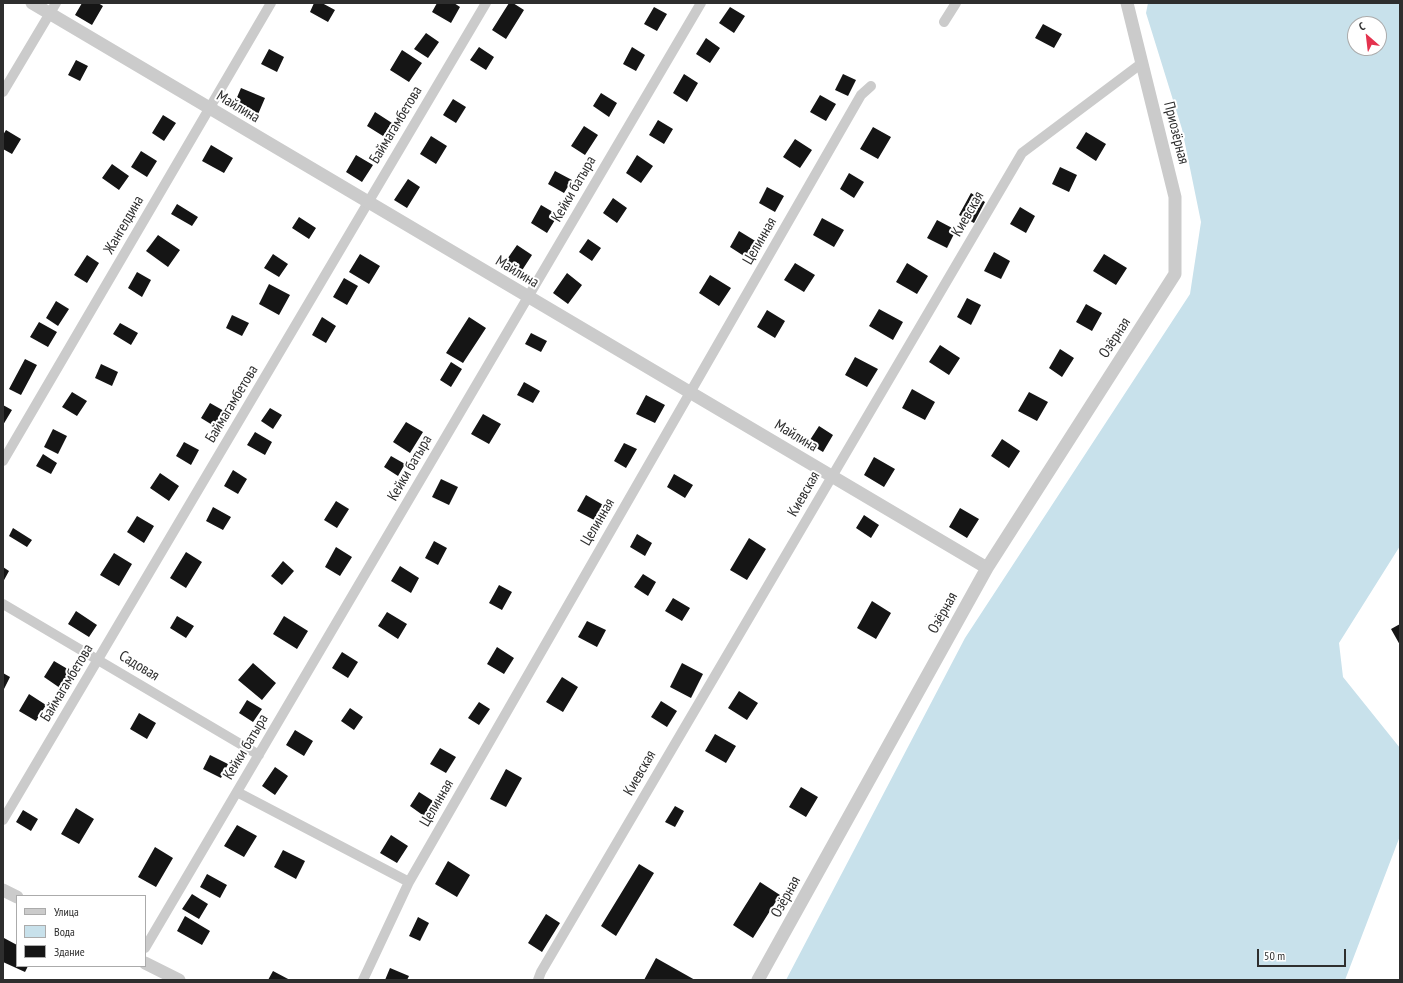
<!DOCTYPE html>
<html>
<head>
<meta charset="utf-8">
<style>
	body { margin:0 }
	#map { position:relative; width:1403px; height:983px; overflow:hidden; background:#fff; font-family:"PT Sans Narrow",sans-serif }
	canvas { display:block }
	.frame { position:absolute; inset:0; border:4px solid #2e2e2e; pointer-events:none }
	.legend { position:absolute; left:16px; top:895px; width:130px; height:72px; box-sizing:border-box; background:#fff; border:1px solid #ababab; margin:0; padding:5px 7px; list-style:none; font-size:12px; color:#2e2e2e }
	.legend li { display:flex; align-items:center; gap:8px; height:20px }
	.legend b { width:20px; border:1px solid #ababab }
	.north { position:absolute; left:1347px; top:16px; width:40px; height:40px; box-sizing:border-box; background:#fff; border:1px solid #ababab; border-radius:50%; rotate:332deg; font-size:11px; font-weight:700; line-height:16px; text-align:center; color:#2e2e2e }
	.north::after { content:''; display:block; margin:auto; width:14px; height:18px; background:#e4324e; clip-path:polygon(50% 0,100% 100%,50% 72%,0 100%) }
	.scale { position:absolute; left:1257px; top:949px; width:89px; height:18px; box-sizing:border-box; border:2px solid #2e2e2e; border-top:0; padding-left:5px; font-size:12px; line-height:14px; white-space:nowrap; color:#2e2e2e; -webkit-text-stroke:3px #fff; paint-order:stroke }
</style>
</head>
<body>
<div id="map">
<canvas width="1403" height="983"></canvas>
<div class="frame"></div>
<ul class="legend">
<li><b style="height:5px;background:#cbcbcb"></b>Улица</li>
<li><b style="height:11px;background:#c8e1eb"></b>Вода</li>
<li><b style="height:11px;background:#151515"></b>Здание</li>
</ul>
<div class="north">С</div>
<div class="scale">50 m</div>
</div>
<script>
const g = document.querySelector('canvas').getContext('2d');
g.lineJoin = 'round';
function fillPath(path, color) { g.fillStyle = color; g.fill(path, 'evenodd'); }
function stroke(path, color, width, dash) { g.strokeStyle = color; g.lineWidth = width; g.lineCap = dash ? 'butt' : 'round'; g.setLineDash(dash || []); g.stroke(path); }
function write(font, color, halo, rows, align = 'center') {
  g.font = font + ' "PT Sans Narrow",sans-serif'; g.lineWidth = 4; g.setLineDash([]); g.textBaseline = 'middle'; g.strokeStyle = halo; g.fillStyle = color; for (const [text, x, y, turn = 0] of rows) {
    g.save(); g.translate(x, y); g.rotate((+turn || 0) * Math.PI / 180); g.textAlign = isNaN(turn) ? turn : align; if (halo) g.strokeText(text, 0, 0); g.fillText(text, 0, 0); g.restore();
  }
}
fillPath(new Path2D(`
	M1148,3H1400V546L1339,643L1343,677L1400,748V836L1345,980H786L965,638L1190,294L1201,222L1182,129L1146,13ZM1355,24H1379V48H1355Z`), '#c8e1eb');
fillPath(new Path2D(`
	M82,3H98L103,6L92,25L75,15Z
	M314,3H322L335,10L328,22L310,12Z
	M437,3H454L460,7L451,23L432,12Z
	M509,3H513L524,10L506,39L492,30Z
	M654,7L667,14L657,31L644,24Z
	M730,7L745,16L734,33L719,23Z
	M1043,24L1062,34L1054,48L1035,38Z
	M426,33L439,42L428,58L414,49Z
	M706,38L720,48L710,63L696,54Z
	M479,47L494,57L486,70L470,60Z
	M632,47L645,55L636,71L623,64Z
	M269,49L284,57L277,72L261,64Z
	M402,50L422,63L409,82L390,70Z
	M76,60L88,66L80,81L68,75Z
	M684,74L698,83L687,102L673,93Z
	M843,74L856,80L848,96L835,90Z
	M241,88L265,98L256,119L232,109Z
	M601,93L617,103L609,117L593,106Z
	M820,95L836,104L826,121L810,112Z
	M453,99L466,107L456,123L443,115Z
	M375,112L392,123L383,136L367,126Z
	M163,115L176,123L164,141L152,133Z
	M658,120L673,129L664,144L649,135Z
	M584,126L598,135L585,155L571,146Z
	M873,127L891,137L878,159L860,149Z
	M6,130L21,139L12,154L3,149V135Z
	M1086,132L1106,144L1096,161L1076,148Z
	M431,136L447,146L436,164L420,154Z
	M795,139L812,150L800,168L783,157Z
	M211,145L233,158L224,173L202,161Z
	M141,151L157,161L147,177L131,167Z
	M356,155L373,165L362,182L346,172Z
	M637,155L653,166L641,183L626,173Z
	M112,164L129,176L119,190L102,178Z
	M1060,167L1077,175L1069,192L1052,184Z
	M555,171L572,180L564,193L548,184Z
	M849,173L864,182L854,198L840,189Z
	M408,179L420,187L407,208L394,200Z
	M767,187L784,196L775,212L759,203Z
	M971,193L985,202L974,223L959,215Z
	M613,198L627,208L617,223L603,213Z
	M177,204L198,217L192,226L171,214Z
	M541,205L558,215L547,233L531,223Z
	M1020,207L1035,216L1026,233L1010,224Z
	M299,217L316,228L309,239L292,228Z
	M822,218L844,230L834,247L813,235Z
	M937,220L956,230L947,248L927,238Z
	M739,231L757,242L747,258L730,247Z
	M158,235L180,250L168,267L146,251Z
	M588,239L601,248L592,261L579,252Z
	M517,245L532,255L519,275L503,265Z
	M994,252L1010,261L1001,279L984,271Z
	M273,254L288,264L279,277L264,268Z
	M360,254L380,266L369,284L349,272Z
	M1104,254L1127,268L1116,285L1093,271Z
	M87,255L99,263L87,283L74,275Z
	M795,263L815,275L804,292L784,280Z
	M907,263L928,276L917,294L896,282Z
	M137,272L151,280L142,297L128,288Z
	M567,273L582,285L568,304L553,293Z
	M710,275L731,288L719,306L699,293Z
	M344,278L358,286L347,305L333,297Z
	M269,284L290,295L279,315L259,304Z
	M967,298L981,305L971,325L957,317Z
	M56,301L69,309L58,326L46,318Z
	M1086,304L1102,313L1092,331L1076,322Z
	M879,309L903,322L893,340L869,326Z
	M767,310L785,321L775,338L757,327Z
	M232,315L249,323L242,336L226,328Z
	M322,317L336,326L326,343L312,335Z
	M469,317L486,328L463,363L446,353Z
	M39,322L57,332L48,347L30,337Z
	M120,323L138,333L131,345L113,334Z
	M531,333L547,341L541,352L525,344Z
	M940,345L960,358L949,375L929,362Z
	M1060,349L1074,358L1062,377L1049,368Z
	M855,357L878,369L867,387L845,375Z
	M25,359L37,365L21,395L9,389Z
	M451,362L462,369L451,387L440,380Z
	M101,364L118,372L112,386L95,378Z
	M524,382L540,391L533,403L517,395Z
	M912,389L935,402L925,420L902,408Z
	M72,392L87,401L77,416L62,407Z
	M1029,392L1048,402L1037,421L1018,411Z
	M646,395L665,405L655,423L636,414Z
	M210,403L224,411L214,426L201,418Z
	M3,405L12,410L3,425Z
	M270,408L282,415L273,429L261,421Z
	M483,414L501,424L489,444L471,434Z
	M406,422L423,432L410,453L393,442Z
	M819,426L833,435L823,452L808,443Z
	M53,429L67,436L58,454L44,447Z
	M255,432L272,442L265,455L247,445Z
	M1002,439L1020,451L1009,468L991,456Z
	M184,442L199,450L191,465L176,456Z
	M624,443L637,449L626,468L614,461Z
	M43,454L57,463L51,474L36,466Z
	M391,456L405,464L398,476L384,467Z
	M874,457L895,469L884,487L864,475Z
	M233,470L247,479L238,494L224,486Z
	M160,473L179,486L169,501L150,488Z
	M674,474L693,485L685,498L667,487Z
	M441,479L458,487L449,505L432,497Z
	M586,495L605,506L596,521L577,511Z
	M336,501L349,509L337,528L324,520Z
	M213,507L231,517L223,530L206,521Z
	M960,508L979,519L967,538L949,527Z
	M864,515L879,525L871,538L856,528Z
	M137,516L154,526L144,543L127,532Z
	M13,528L32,540L27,547L9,536Z
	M637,534L652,543L645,556L630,547Z
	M749,538L766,549L747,580L730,570Z
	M434,541L447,548L438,565L425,558Z
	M336,547L352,557L340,576L325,567Z
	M186,552L202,562L186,588L170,578Z
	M114,553L132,564L119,586L100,575Z
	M283,561L294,571L282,585L271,576Z
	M400,566L419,578L411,593L391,581Z
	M3,567L9,571L3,582Z
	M643,574L656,582L648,596L634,587Z
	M499,585L512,592L502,610L489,603Z
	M673,598L690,608L682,621L665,611Z
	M872,601L891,613L876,639L857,628Z
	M76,611L97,625L89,637L68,624Z
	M387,612L407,624L398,639L378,626Z
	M177,616L194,626L186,638L170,628Z
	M284,616L308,631L297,649L273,634Z
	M587,621L606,630L597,647L578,637Z
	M1400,624V645L1391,629Z
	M497,647L514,658L504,674L487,664Z
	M342,652L358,662L348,678L332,668Z
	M54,661L71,671L60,688L44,677Z
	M253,663L276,683L262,700L238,680Z
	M682,663L703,674L691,698L670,687Z
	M3,673L10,677L3,691Z
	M562,677L578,687L563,712L546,702Z
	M739,691L758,703L747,720L728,708Z
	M29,694L46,705L36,721L19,711Z
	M247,700L262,709L253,722L239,713Z
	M661,701L677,711L667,727L651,717Z
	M479,702L490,709L479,725L468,718Z
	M350,708L363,717L354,730L341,721Z
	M139,713L156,723L147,739L130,729Z
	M295,730L313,741L304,756L286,745Z
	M715,734L736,746L726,763L705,751Z
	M440,748L456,757L446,773L430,764Z
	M210,755L228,764L221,778L203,769Z
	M275,767L288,776L275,795L262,786Z
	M506,769L522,778L506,807L490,799Z
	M801,787L818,797L806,817L789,807Z
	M419,792L433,801L424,816L410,806Z
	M675,806L684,811L675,827L665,822Z
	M76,808L94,819L79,844L61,834Z
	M23,810L38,819L31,831L16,822Z
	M237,825L257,836L244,857L224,846Z
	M391,835L408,846L397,863L380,853Z
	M155,847L173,858L156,887L138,877Z
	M283,850L305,861L296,879L274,867Z
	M448,861L470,875L457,897L435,884Z
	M639,864L654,873L616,936L601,926Z
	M207,874L227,885L220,898L200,887Z
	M760,882L780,895L753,938L733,925Z
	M192,894L208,904L199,919L182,909Z
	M546,914L560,923L542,952L528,943Z
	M185,916L210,931L202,945L177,931Z
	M418,917L429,923L420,941L409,936Z
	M4,938L17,945V966H28L25,972L3,962Z
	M656,958L695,980H644Z
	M390,968L409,976L407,980H385Z
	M273,971L290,980H268Z`), '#151515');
stroke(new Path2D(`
	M944,22L956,3
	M3,92L56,3
	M3,461L271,3
	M3,604L259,755
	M237,792L409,882
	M3,820L486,3
	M145,948L701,3
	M363,980L409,882L861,95L871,86
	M538,980L541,972L1022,153L1142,63`), '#cbcbcb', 10);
stroke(new Path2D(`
	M32,3L987,568
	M3,890L17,897
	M145,963L179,980
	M758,980L987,568L1175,274V197L1127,3`), '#cbcbcb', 13);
write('15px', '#2e2e2e', '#fff', [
	["Майлина",238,107,31],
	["Баймагамбетова",396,125,-59],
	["Приозёрная",1176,133,76],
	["Кейки батыра",574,189,-60],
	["Киевская",968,214,-60],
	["Жангелдина",124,225,-60],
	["Целинная",760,241,-60],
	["Майлина",517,272,31],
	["Озёрная",1115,338,-57],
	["Баймагамбетова",232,404,-59],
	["Майлина",796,436,31],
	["Кейки батыра",410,468,-60],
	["Киевская",804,494,-60],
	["Целинная",598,522,-60],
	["Озёрная",943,613,-61],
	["Садовая",139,666,31],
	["Баймагамбетова",67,683,-59],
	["Кейки батыра",246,747,-59],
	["Киевская",640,773,-60],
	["Целинная",437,803,-60],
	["Озёрная",786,897,-61]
]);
</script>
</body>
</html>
